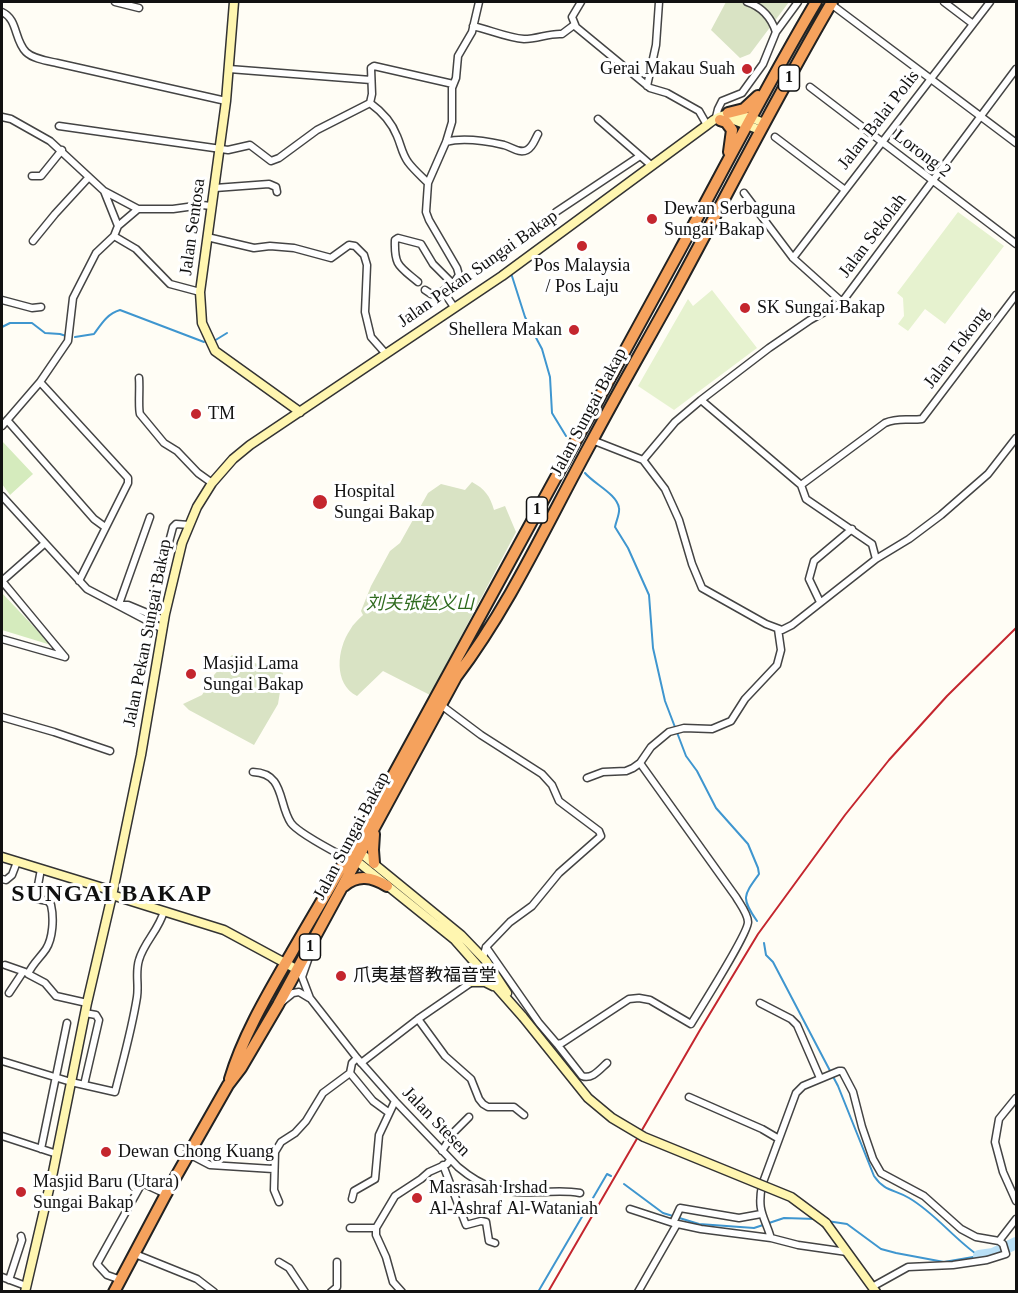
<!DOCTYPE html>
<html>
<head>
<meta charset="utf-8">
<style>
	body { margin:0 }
	#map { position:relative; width:1018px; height:1293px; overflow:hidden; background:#fffdf5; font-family:"Times New Roman",serif }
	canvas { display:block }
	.frame { position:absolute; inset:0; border:3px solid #111; pointer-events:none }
</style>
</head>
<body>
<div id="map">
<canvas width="1018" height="1293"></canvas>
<div class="frame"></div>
</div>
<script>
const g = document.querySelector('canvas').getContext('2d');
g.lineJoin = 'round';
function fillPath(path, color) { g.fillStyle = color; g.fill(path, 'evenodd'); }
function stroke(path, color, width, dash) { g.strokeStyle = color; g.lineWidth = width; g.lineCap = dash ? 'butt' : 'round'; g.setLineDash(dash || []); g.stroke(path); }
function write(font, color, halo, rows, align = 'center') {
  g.font = font + ' "Times New Roman","Noto Sans SC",serif'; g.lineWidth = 6; g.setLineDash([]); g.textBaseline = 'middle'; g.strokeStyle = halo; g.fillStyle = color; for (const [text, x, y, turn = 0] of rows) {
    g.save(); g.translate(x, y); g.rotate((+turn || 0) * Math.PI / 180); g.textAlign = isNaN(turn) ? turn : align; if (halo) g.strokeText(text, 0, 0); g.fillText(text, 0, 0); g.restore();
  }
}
fillPath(new Path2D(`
	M2,441L33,474L10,495L2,484Z
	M2,593L51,645L2,630Z`), '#d5ebbd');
fillPath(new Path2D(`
	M726,2H789L750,54L740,58L711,30Z
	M472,482C485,489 490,496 494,510L505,506L516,532L430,695L383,671L357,696C333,684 337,649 350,630C353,624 358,620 363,615L361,611L371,586L390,551L400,543L428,493L441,484L465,490Z
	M232,655L283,673L278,704L254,745L189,710L183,704L202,695L214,675Z`), '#d9e3c4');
fillPath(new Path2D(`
	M958,212L1004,246L945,324L925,309L908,331L898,324L904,316L903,298L897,293Z
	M712,290L757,348L674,410L638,386L688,299L693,306Z`), '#e6f2cf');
stroke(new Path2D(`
	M511,273L525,317L542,349L550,377L552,413L566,436
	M2,327L10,323H32L45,333L60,334L66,336
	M75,337L94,334C102,323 107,314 120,310L204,342
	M214,341L227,333
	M585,473C594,484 617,494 619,508C620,514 616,521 615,527L628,548L649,595L653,648L665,701L686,756L697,771L716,808L748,844L758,868L759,874C743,896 741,898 757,921
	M764,943L766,955L773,962L838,1086L874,1176C885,1192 894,1189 909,1198C935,1213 954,1239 979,1256
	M624,1184L663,1213L699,1224L754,1228L784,1218L816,1219
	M827,1221L847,1224L881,1249L896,1253L944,1262L979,1256
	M538,1292L607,1174L611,1176`), '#3f96cf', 2);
stroke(new Path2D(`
	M979,1256L993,1254L1016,1243`), '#b9e0f7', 12);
const street = new Path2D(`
	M115,2L139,8
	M581,2L572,17L576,27L650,88L667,93L699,111L707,125
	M747,2C762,7 771,17 776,32
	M944,2L973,24
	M831,4L1016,143
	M2,12C18,19 14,40 26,52C33,59 48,61 57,63L226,101
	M473,26C490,30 508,38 524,39C538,39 549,33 562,34L574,25
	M229,69L371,80
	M647,86L656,45L659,2
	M810,87L1016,244
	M370,103C381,111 392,123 397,136C401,145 402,154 408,162C413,169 421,176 428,183
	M2,117L11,119L50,141L104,191L138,209H173L202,205L211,206
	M716,117L718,109L722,101L742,93L763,64L776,32L798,2
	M598,119L652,166
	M59,126L221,149L228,150L250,145L271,161L279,158L317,130L370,103L372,94L371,68L374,66L453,84
	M775,137L845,190
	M446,142C464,137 486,141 504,145C512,147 519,154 527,150C533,147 535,139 538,134
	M32,176H41L62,150
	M215,188L269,184L276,187L277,192
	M104,191L118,226
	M744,193L793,258L842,302
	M556,212L640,156
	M114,236L136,249L170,284L200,292
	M207,237L254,248L270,246L294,248L331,258L349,245L355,246L364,255L367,265L365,312L371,337L386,354
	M33,241L55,214L89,177
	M793,258L990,2
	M418,282C399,266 394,266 395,240L398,238L421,244L433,264L453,284
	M425,290L431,294L437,295L453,284L459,275L457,268L429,220L426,212L428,183L446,142L452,122V88L456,78L458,56L472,32L479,2
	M443,291L454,307
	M2,300L32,308L41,307
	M139,378C140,388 138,408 140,414L164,443L177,451L198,473L212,483
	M40,382L68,341L73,298L96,253L114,236L118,226L138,209
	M701,400L801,485
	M7,420L94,519L105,527
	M2,426L40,382L128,478V483L79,581
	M592,440L643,460L665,489L679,520L692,564L702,588L766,624L782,630L792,625L876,559L909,539L941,515L988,474L1016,438
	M643,460L675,422L701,400L769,348L810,320L842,302L1016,69
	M2,496L87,589L163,629
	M876,559L872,544L806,499L801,485L885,423C899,417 908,421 922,419L1016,295
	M2,581L65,657
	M2,581L44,544
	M820,602L809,579L814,561L852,529
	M119,604L150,517
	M120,605H128L164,620
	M150,614L173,527L176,524L189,525
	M2,639L65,657
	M441,705L481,735L542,774L552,785L559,801L599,831L601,836L559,873L532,906L510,922L486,947L483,958
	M2,717L54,732L110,751
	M253,772C285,773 278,804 291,823C298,833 333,851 346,858
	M587,778L603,772L626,771L633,768L640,763L651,747L669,732L684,728L712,729L731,721L745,699L777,665L781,650L778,629
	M41,869L36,896L37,899L48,901L51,905C54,918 53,938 46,949C40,958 33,963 28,974L45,983L56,996L87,1003
	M2,879L6,880L12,875L17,862
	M486,947L539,1023L557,1044L562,1043L629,999L639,998L650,1000L691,1024C700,1009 748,934 748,922C748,914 740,904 736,897L640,763
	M309,957L302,977L310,998L357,1058L395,1101L458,1167C484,1189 504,1194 537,1192C552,1192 565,1190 580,1193
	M5,965L25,972
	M9,993L23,972
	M282,1002L293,993L299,992L309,998
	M760,1003L791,1019L797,1025L820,1078
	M418,1019L445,1056L471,1079L479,1099L483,1104L488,1107H514L524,1115
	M557,1044L582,1076C592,1080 600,1069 607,1063
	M357,1058L352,1063L350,1073L373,1101L388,1112
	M2,1061L71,1082L115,1092C123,1060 132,1029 137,997C139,984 135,973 139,960C144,942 159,930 164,911
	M361,1063L418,1019L485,973
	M84,1085L99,1020L96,1015L85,1013
	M689,1097L762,1129L779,1139
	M1016,1098L999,1119L995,1142L1003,1172L1016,1201
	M2,1136L57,1154
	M41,1149L67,1023
	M442,1151L454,1132L469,1117
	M189,1154L210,1165L273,1169
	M443,1165L466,1225L481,1221L486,1222L489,1241L495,1243
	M352,1199L354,1191L375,1179L379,1135L395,1101
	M279,1202L274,1190L275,1152L281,1142L295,1133L306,1121L323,1093L350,1073
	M630,1209L673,1223L701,1229L771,1238L798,1245L847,1252
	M673,1223L680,1208L739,1218L761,1214
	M350,1228H376
	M771,1238C764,1215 757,1212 762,1185L796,1093L803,1086L839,1071H842L853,1092L862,1127L873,1159L881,1173L924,1196L961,1229L976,1237L999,1241L1003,1244L1006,1254L987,1260L953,1265L908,1267L872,1287
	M999,1241L1016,1219
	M135,1254L197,1279L214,1292
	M279,1262L289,1268L305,1292
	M2,1277L26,1286
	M9,1280L22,1240L21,1236
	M121,1280L107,1275L97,1264L142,1183L166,1194
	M331,1292L337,1287V1262
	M402,1292L393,1282L386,1257L376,1235V1228L395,1196L421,1179L429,1172L447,1164L450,1160
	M638,1292L677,1224`);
const secondary = new Path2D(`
	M234,2L226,101L200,292L202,323L215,351L300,412
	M720,120H734L760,130
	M357,850L461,935L486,961L507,993
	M2,857L113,891
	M353,858L455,940L523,1017
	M112,895L224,930L298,970
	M471,982H485L493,986
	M826,1223L876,1292
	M25,1292L53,1172L87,1003L113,891L141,755L165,614L182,543L197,507L212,483L233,459L250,445L502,276L707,125C727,108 740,113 764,123`);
const highway = new Path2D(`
	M728,113L744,109L758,96
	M720,120L726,122L732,130L729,152
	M374,863L373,850L374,834
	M344,886C358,874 372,877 387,886
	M230,1079C243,1035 269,992 292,952C325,895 359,839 390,781C486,604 583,427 680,250C725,167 768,83 816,2
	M114,1292L166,1194L228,1085L241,1068L278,1005L456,677C511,604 548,521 592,441C619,390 648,340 676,289C728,193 777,96 832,2`);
stroke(street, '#444', 9);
stroke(secondary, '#333', 11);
stroke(highway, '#222', 14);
stroke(street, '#fff', 6);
stroke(secondary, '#fff6b0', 8);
stroke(highway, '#f5a25d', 10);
stroke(new Path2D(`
	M548,1292L700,1030L758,934L845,815L889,760L947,696L1016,628`), '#c4262e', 2);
const secondaryBridge = new Path2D(`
	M523,1017L588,1098L612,1118L644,1137L791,1197L826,1223`);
stroke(secondaryBridge, '#333', 11, []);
stroke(secondaryBridge, '#fff6b0', 8);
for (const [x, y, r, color] of [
	[747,69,6,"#c4262e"],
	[652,219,6,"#c4262e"],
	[582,246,6,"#c4262e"],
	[745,308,6,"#c4262e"],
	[574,330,6,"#c4262e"],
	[196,414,6,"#c4262e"],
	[320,502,8,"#c4262e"],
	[191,674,6,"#c4262e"],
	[341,976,6,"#c4262e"],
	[106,1152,6,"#c4262e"],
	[21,1192,6,"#c4262e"],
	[417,1198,6,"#c4262e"]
]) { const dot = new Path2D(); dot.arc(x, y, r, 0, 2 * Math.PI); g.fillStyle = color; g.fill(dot); stroke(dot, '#fff', 2); }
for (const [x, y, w] of [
	[789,78,21],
	[537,510,21],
	[310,947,21]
]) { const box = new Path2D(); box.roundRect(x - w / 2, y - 13, w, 26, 4.5); g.fillStyle = '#fff'; g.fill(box); stroke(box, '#111', 1.5); }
write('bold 16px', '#111', null, [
	["1",789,78],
	["1",537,510],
	["1",310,947]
]);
write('18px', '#111', '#fff', [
	["Gerai Makau Suah",735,69,"right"],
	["Dewan Serbaguna",664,209],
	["Sungai Bakap",664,230],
	["Pos Malaysia",582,266,"center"],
	["/ Pos Laju",582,287,"center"],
	["SK Sungai Bakap",757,308],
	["Shellera Makan",562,330,"right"],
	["TM",208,414],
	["Hospital",334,492],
	["Sungai Bakap",334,513],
	["Masjid Lama",203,664],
	["Sungai Bakap",203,685],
	["爪夷基督教福音堂",353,976],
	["Dewan Chong Kuang",118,1152],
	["Masjid Baru (Utara)",33,1182],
	["Sungai Bakap",33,1203],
	["Masrasah Irshad",429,1188],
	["Al-Ashraf Al-Wataniah",429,1209]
], 'left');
write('18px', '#111', '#fff', [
	["Jalan Balai Polis",879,120,-52],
	["Lorong 2",922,154,37],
	["Jalan Sentosa",193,227,-82],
	["Jalan Sekolah",873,236,-53],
	["Jalan Pekan Sungai Bakap",478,269,-35],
	["Jalan Tokong",957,348,-53],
	["Jalan Sungai Bakap",589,412,-62],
	["Jalan Pekan Sungai Bakap",148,633,-79],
	["Jalan Sungai Bakap",352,836,-62],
	["Jalan Stesen",436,1122,46]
]);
write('italic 18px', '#2f6b1f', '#fff', [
	["刘关张赵义山",420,604]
]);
g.letterSpacing = '1.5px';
write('bold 24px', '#111', '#fff', [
	["SUNGAI BAKAP",112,895]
]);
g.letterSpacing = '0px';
</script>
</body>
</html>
